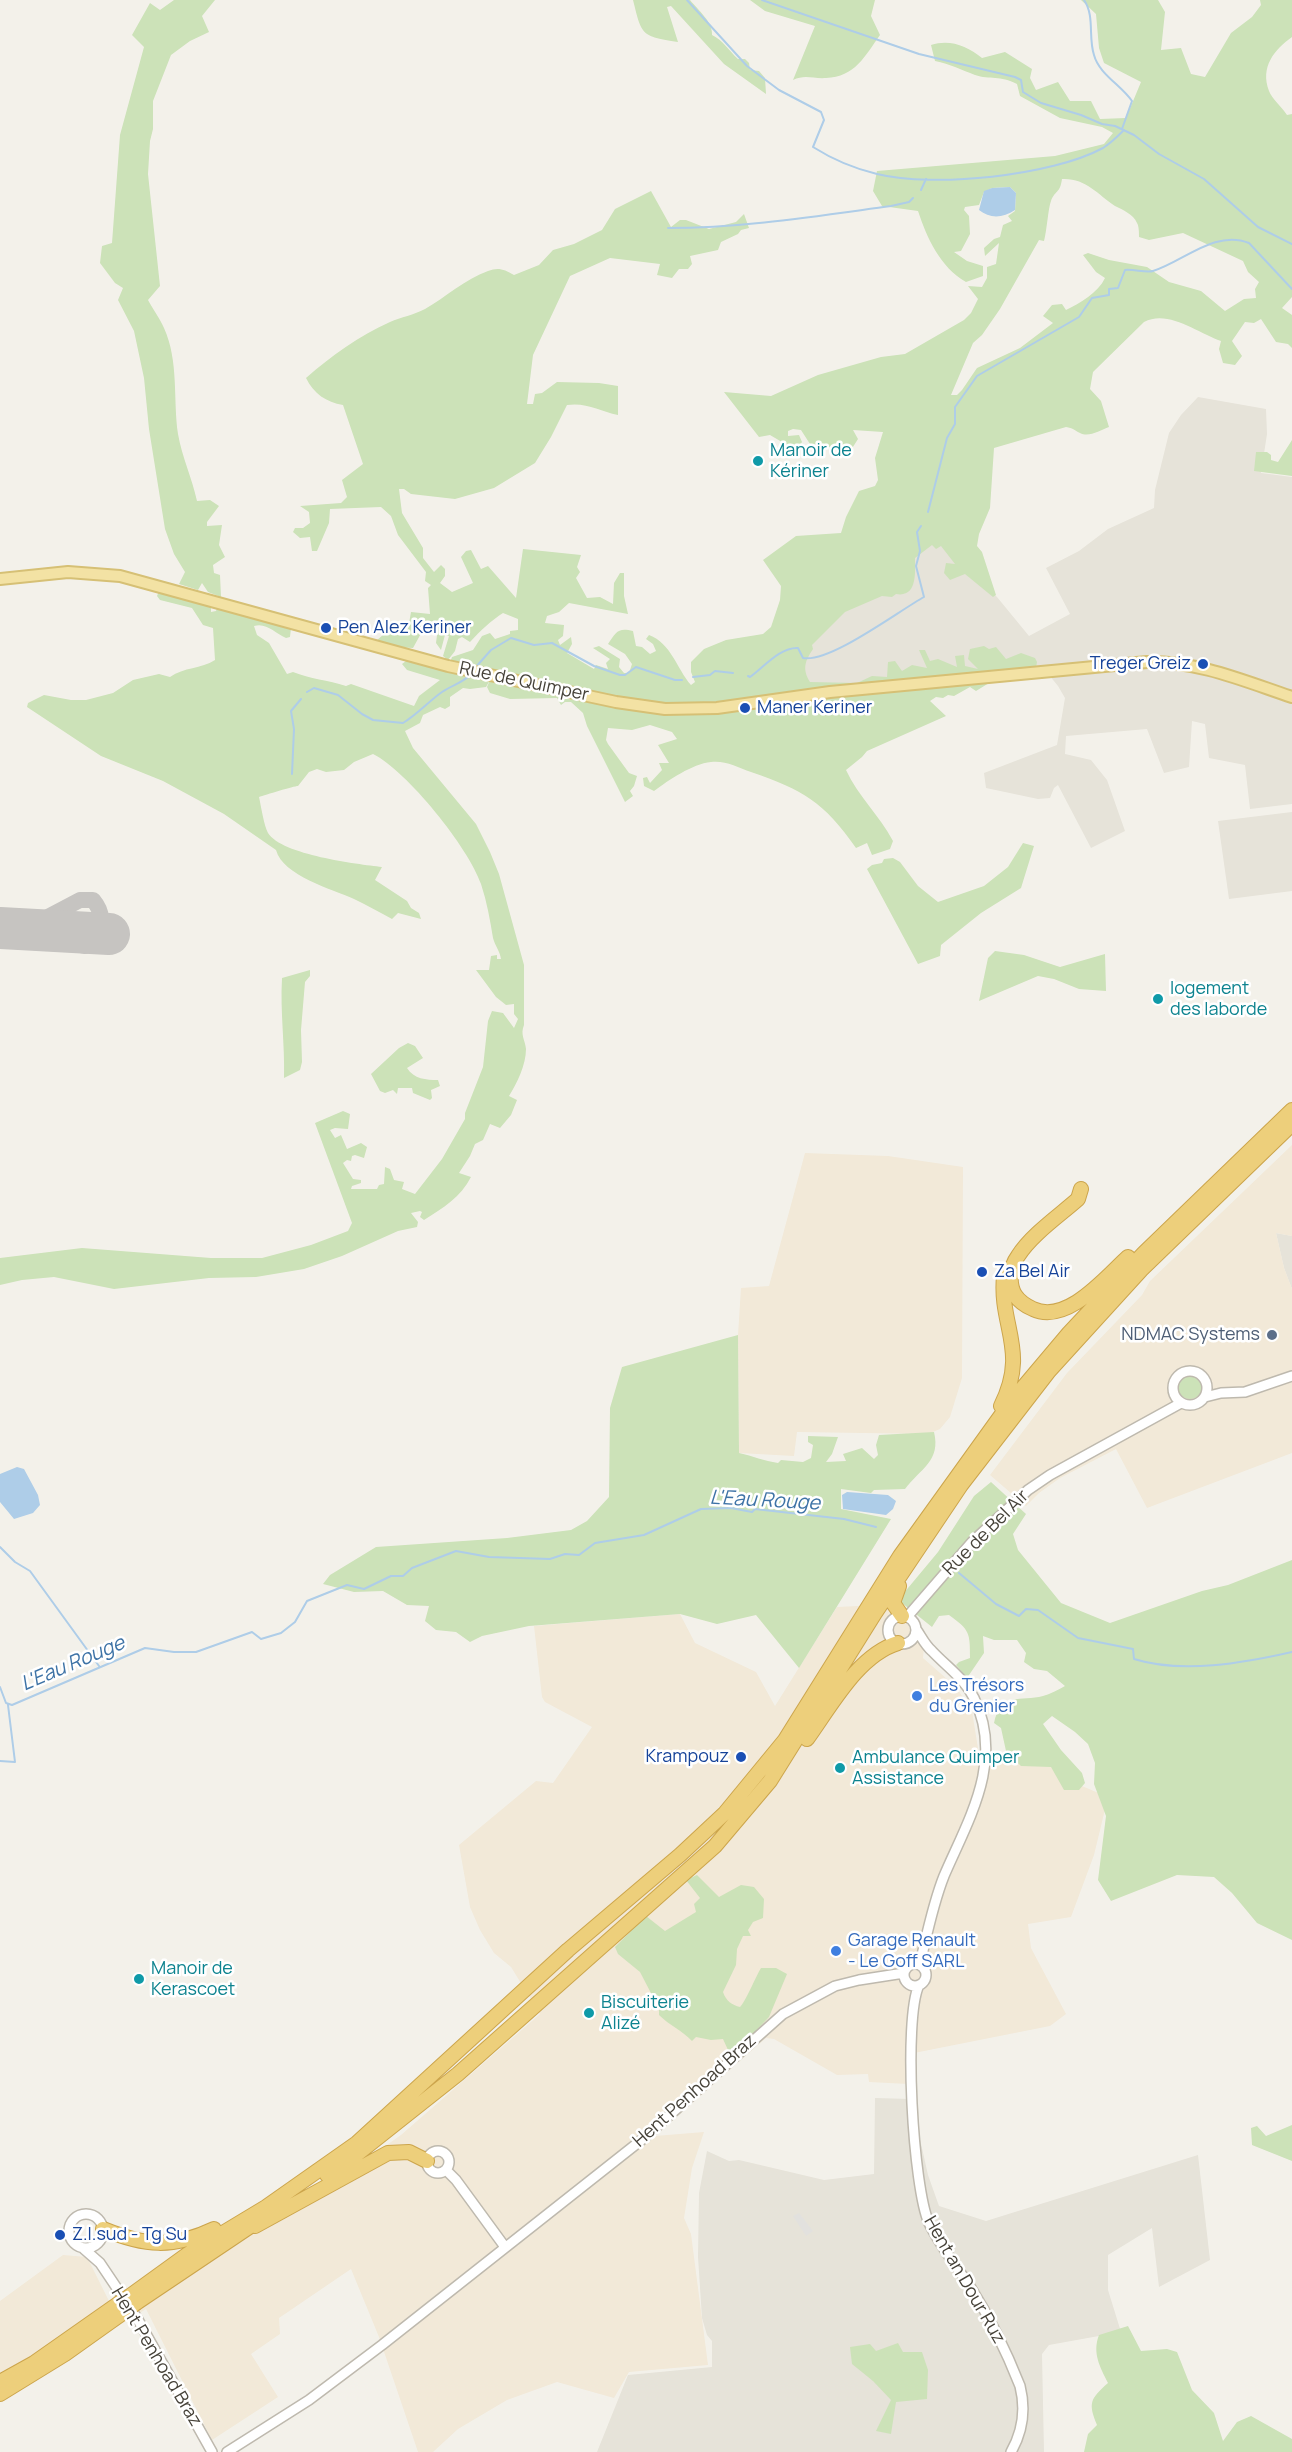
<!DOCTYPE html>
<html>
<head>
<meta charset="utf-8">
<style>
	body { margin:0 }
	canvas { display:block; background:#f3f1ea }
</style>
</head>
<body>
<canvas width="1292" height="2452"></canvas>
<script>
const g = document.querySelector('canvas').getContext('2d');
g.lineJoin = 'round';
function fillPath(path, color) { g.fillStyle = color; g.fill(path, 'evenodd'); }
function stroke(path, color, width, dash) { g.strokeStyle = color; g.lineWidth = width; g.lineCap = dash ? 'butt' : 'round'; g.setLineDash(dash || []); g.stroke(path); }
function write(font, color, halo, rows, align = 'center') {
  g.font = font + ' Manrope,sans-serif'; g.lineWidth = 5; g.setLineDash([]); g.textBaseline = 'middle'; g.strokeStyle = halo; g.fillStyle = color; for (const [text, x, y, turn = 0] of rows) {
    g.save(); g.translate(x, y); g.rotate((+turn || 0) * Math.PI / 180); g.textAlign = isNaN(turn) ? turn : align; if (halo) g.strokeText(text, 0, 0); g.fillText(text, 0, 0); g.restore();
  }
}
fillPath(new Path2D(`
	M1198,397L1266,409L1267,434L1261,473L1292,477V804L1250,809L1245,765L1209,758L1205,724L1192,721L1189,767L1164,773L1147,729L1066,736L1065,754L1091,760L1107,780L1125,831L1091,848L1058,785L1054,788L1050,798L1038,799L986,788L984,773L1057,745L1065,698L1058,686L1049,675L848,697L736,681L925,509L962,565L997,597L1029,636L1070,614L1046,568L1079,551L1108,529L1154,508L1155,490L1169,433L1181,415Z
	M1292,812V891L1229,899L1218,821Z
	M1276,1233L1292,1236V1289L1284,1268Z
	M875,2098L911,2099L928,2175L939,2206L986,2221L1198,2155L1210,2260L1159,2287L1152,2228L1108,2255V2290L1121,2332L1049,2345L1042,2354L1044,2452H597L628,2375L712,2367V2341L707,2335L702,2318L698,2257L699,2193L707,2151L729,2161L739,2160L824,2180L874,2174Z`), '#e6e3d9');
fillPath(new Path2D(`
	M1292,1145V1236L1276,1233L1284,1268L1292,1289V1453L1147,1508L1116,1449L1060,1478L1039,1493L1026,1506L990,1475L1067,1373L1142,1295L1150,1281Z
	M805,1153L888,1156L963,1167L962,1378L950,1417L940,1429L928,1434L797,1432L794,1456L739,1453L738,1335L741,1288L769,1286Z
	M900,1604L919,1624L925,1636L923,1658L956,1687L972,1711L980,1761L1048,1760L1063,1778L1108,1797L1094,1855L1071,1917L1028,1924L1031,1948L1066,2014L1050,2026L909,2054L908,2084L869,2082L868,2074L837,2075L774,2039L766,2038L655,2136L704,2132L692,2168L684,2218L691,2234L708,2365L629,2372L614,2398L557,2382L507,2400L458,2429L433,2452H418L379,2337L351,2269L279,2318L280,2334L251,2354L278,2397L212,2440L146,2309L0,2398V2301L63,2255L87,2257L109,2301L282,2219L401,2135L540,2014L511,1967L494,1953L480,1930L470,1907L459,1845L536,1781L553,1783L592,1727L545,1702L542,1697L534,1626L680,1614L695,1643L756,1672L775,1706L837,1607Z`), '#f2e9d8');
fillPath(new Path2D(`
	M174,0H215L202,16L209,32L190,41L171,55L153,101V129L150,141L148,174L160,286L148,300C153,309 160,319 164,328C179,361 173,400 178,434C182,457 192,478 197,501L210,500L219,506L207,522V526L222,525L219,545L225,557L213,565L214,573L220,575L221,597L208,592L202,583L198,590L179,584L185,572L174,554L165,529L149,429L144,378L134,331L118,300L123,288L115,283L100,263L102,246L112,243L120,135L144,47L132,35L150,3L160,10Z
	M633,0H690C698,10 713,22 712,35C723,40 729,51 738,59H745L749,63L750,70L759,71L765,78L766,94L724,64L671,6L667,7L678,42C641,36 642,36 633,0Z
	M750,0H875L871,16L880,35C865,56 855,77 826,78C813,79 805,74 793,80L815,26L765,11Z
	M1081,0H1158L1165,12L1161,50L1181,48L1191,74L1205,77L1231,33L1252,17L1261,5L1260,0H1292V37C1274,50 1260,67 1269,91C1272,99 1282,107 1287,115L1292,114V297L1282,308L1292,315V348L1288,344L1276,342L1261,319L1254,323L1245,322L1232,341L1242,356L1235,365L1223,363L1219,349L1221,341C1198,333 1168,309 1144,322L1093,372L1090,389L1101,401L1109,427C1100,430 1089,438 1080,433C1074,430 1073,428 1066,427L994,448L990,508L979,534L977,546L982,552L996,595L993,597L965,574L950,580L944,573L946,563L955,564L941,546L936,549L932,545L915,558C915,571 918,598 896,594L892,597L882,596L845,612L812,645L813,649C805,661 802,669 810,682L857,683L872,676L887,677L888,662L895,661L902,671L912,665L927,668L919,650H925L930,661L938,659L957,667L955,656L964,655L965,666L978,669L968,659L970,649L984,646L989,649L996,647L1006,659L1021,653L1035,658L1037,662L1036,668L985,673L991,679L989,683L976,691L970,687L954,696L948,695L943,698L936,697L930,701L946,716L867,751L862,757L846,770C858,796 879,815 893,841L890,849L872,855L867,843L856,848C824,802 803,790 751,772C738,767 724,760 711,762C692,764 669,780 654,791L644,786L643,778L647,777L650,783L662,770L659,763H669L658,745L677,739L672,732L650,725L632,730L608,728L606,740L608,744L629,773L637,776L634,786L630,791L633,796L625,802L587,726L583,713L571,702H565L561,705L557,698L510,699L490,693L487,687L490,680L486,687L470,689L463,688L450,697V706L445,709L440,707L423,715L420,723L405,731L413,748L476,824L490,852L499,874L524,965V1025C520,1035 525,1039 526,1049C526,1065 517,1083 509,1096L517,1100L511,1115L500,1128L490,1124L483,1140L475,1144L470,1156L459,1173L471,1177C461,1197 443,1208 424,1220L420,1217L422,1212L420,1211L411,1213L418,1222L417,1227L398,1231L342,1256L304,1269L256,1277L209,1278L114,1289L54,1277L22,1280L0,1285V1258L82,1248L211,1258H262L311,1245L348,1231L352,1223L315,1123L343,1111L350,1114L348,1129L335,1128L330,1130L335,1138L341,1135L347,1149L361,1143L367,1147L364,1158L355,1155L352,1156L351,1161L347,1160L343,1163L353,1179L361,1180V1183L352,1186L351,1189H377L379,1185L384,1184L385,1167L390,1169L394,1180L404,1182L402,1189L415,1194L442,1159L465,1119V1113L483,1067L488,1021L492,1011L503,1013L514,1028L518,1019L514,1014V1004L506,1005L496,997L476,970H489L491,956L497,955V959H501C500,951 495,946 493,938C490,920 487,902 481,884C469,848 407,771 373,754L354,762L344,770L326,772L317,769L309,772L298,786C294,786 265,795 259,797C261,806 264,826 268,833C282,855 357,864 382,867L375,880L407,901L411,908L419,913L421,919L398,913L392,919C379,912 367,905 354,899C332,889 283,876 276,850L224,814L163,781L101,756L27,707L28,703L44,695L71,700H86L113,693L133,680L159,674L170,677C184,667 201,669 215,660L213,628L203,625L192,608L160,600L157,596L159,591L211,604V612L216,611L218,606L291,628L290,637L286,638C275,633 266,622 254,626L257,635L269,643L287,674L293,672C310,679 328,680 346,686L351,684L414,706L419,696L440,680L407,670L402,664L406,661L443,667L458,664L451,660L452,657L473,650L482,636L490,633L495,639L510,634V631L518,630V619L503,613C492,620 480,631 470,642L462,637L458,639L455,651L448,660L443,656L449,636L445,635L441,650L436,643L437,635L432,630L424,628L413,648L395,647L376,641L391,628L408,629L411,612L430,614L428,588L431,585L425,581L426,572L398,535L391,516L381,507L330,509L329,523L317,551H312L310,537L300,538L293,532L295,528H303L310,523L309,512L300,506L341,503L347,497L342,480L363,464L343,405C326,402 314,394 306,378C331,356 359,336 390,322C401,317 414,315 425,309C446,297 465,279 488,271C498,267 504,269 514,275L539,265L553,250L574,244L602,230L615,209L651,191L671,227L680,220H686L709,229L736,222L744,214L749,228L741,230L738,234L721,242L718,250L690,256L692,264L688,269H679L672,278L657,275L660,264L610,258L570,276L533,355L527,404H533L535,394L542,393L557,382L599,383L618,386V415C600,411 586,402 567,405L551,437L535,463L494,488L455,499L411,494L404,489H399L402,513L423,548V558L434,572L441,565L445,569V576L440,583L452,592L473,583L461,557L466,551L471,550L481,569L488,566L516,598L523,549L581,555L577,567L580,572L576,578L587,598L600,597L613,604L614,583L620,573H624V596L628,614L569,603L559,612L547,616L545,623L564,625L563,636L558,640L560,645L571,637L572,644L567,653L594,669L596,665L608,669L606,663L610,659L593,648L599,646L620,659L619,667L624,673H629L632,664L625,654L608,644C616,632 618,627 633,631L636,646L642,647L650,654L656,651L653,644L646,639L649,635C671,643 677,669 691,685L695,682L691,672V662L704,649L726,640L763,634L771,627L780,600L781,586L763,560L796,536L841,533L846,517L859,491L875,486L878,480L875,458L883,432L853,430L858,439L851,450L810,444L801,430L793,429L788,431V436L799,435L802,442L798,448H792L770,435L759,437L724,392L771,396L818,375L881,357L905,354L964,320L971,313L978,299L968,286L982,287L987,278V267L996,264L999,243L985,256L984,248L994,239L1000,237L1003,225L1012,221L1008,216L1015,211L1016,193L1010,187L992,188L984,192L979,205L965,207L964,210L969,216L970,234L961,251L954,252L967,261L983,266V276L966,282C940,267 927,238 918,211L882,206L873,191L877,171L1055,156L1104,144L1113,133L1102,127L1060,118L1020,96L1017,84C1000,75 990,80 975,75C962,70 950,64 935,61L931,45C950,39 967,46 982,58L1005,52L1032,69L1030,78L1036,90L1058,82L1070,101H1091L1100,119L1126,118L1141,82L1104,63L1099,48L1096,14ZM1062,179C1086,178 1097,194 1115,206C1123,210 1133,214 1137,223C1139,226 1139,233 1139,237L1149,240L1183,233L1243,261L1248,272L1259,282L1255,289L1256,298L1244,299L1225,311L1201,291L1169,282L1147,267L1109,260L1088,253L1083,255L1096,272L1105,278C1098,293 1080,303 1066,310L1062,304L1052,305L1043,316L1053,323L1020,348L977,368L962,390L957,395H951L973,343L982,335L1000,309L1039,240L1044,241C1047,230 1048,209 1051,201C1055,190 1060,194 1062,179Z
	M1292,440V476L1254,471L1256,452H1267L1271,455V460L1278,462Z
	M1023,843L1034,846L1021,888L981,913L941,945L940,956L918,964L867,869L872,865L882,863L884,859L893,858L900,862L918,886L938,902L984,886L1008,867Z
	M995,951L1024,955L1060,967L1105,954L1106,991L1079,989L1054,979L1038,976L979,1001L988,958Z
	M310,970V976L305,982L301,1030L302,1062L300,1070L284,1078C285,1044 280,1012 282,978Z
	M408,1043L415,1046L423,1058L407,1068C414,1079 426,1080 438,1080L440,1086L431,1090L432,1098L430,1100L413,1093L412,1088H398L397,1094L393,1090L385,1093L380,1091L371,1074L399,1048Z
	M738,1335L739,1453C753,1456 764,1461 778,1463L781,1460L803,1462L811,1458L813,1445L808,1442V1436L838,1437L832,1454L826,1462L846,1461L843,1454L862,1448L874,1459L878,1455L876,1445L879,1435L934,1432C941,1461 921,1468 905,1489L874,1490L871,1493L841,1489V1509L891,1519L799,1668L756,1615L717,1624L680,1614L529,1626L482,1636L470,1642L456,1632L436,1630L425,1621L429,1606L407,1605L383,1591L354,1592L323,1584L330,1575L376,1547L507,1538L571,1530L587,1521L609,1497L610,1408L622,1367Z
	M1178 1387a12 12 0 1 1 24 0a12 12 0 1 1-24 0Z
	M991,1482L1026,1514L1013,1534L1018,1550L1061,1603L1110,1623L1202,1591L1228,1585L1292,1560V1940L1257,1923L1232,1893L1214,1877L1177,1875L1111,1901L1098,1880L1106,1816L1094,1784L1095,1763L1088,1744L1075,1732L1052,1716L1043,1724L1061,1750L1082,1773L1085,1783L1079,1790H1064L1051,1767L1021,1766L1006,1751L1001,1728L994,1723C1001,1691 1021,1702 1043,1696C1050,1694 1058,1690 1065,1686L1047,1671L1034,1669L1024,1662L1026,1653L1017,1640H994L983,1636L984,1653L967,1678L956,1665L959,1662L970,1658C970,1633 970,1630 949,1615L939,1616L932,1627L902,1603L903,1594L938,1552L974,1496Z
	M697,1875L719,1897L741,1885L754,1887L764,1899L763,1918L753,1922L748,1930L751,1936H743L737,1949L736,1965L723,1992C726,2001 732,2005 740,2007C745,2003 756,1976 761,1968H776L787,1974L769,2017L736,2052L728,2050L723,2039L711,2040L696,2037L692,2041C683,2031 669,2025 659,2015V1999L653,1997L640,1972L618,1954L615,1947L646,1916L665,1931L696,1912L694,1904L700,1898L686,1880Z
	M1292,2125V2161L1252,2145L1251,2128L1257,2126L1266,2136Z
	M1128,2326L1141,2351L1167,2349L1177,2352L1192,2390L1214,2413L1223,2441L1237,2422L1251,2416L1292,2439V2452H1084L1088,2434L1097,2425C1088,2403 1090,2399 1108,2383C1100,2367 1092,2353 1099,2335Z
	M898,2343L903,2352H922L928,2370L927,2399L896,2402L891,2434L876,2431L891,2400L873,2381L852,2364L850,2347L870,2344L876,2351Z`), '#cce2b8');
fillPath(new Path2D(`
	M799,2213L813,2231L806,2236L793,2216Z`), '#e2e1de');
fillPath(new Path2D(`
	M1010,187L1016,193L1015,210C1003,218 990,219 979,210L984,191L992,188Z
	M17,1467L24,1469L38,1495L40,1505L33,1513L14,1519L0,1502V1474Z
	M847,1492L888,1495L896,1501L893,1509L886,1515L843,1509L842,1495Z`), '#aecde8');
stroke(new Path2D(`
	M687,0L747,66L779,90L821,112L824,120L813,147C832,159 856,169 877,174C934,188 1051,176 1103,148C1111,143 1118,136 1124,130
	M762,0L919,54L1015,77L1021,80L1023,92L1041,103L1081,115L1102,124L1115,126L1134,135L1159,154L1204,179L1258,227L1292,244
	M1084,0C1095,16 1088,37 1094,55C1099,74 1121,85 1132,101L1122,129
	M921,190L926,179
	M668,228C742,228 817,216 891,206L909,202L913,198
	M928,512L947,438L955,424V407L977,376L1079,317L1092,298L1109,295V289L1118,288L1125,270C1134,269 1146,273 1153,271C1183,262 1215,229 1249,243L1292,289
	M475,668L491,650L511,638L534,645L552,643L594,666L620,675H625L636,667L675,680H682
	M748,676L750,677C764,667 780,647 798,648L803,658C830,663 897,612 924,597L916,566L920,551L917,532L921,526
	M693,677L710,675L715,671L733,673
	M307,692L314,688L338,695L362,714L373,720L403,723C418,714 429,701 442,692C452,685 463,683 471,674
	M292,774L294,729L291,711L301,699
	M0,1547L15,1562L30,1571L99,1666
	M959,1573L996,1604L1019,1616L1026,1609L1038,1610L1078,1638L1133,1649L1134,1659C1182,1674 1244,1663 1292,1652
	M0,1687L6,1703L12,1705L145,1648L174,1652H196L252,1632L261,1639L281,1633L295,1622L307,1601L347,1585L364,1589L391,1576H403L412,1568L456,1551L489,1557L550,1559L565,1554L579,1555L595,1543L644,1535L701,1509L731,1508L752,1512L755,1509L844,1519L876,1527
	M0,1761L15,1762L8,1705`), '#aecde8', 2);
stroke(new Path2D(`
	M25,929L80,900H93C104,913 102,923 97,939L85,946L66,942L52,931`), '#c6c4c1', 16);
stroke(new Path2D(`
	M0,928L109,934`), '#c6c4c1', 42);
const minor = new Path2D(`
	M1173 1388a17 17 0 1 1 34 0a17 17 0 1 1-34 0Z
	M1205,1397L1221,1393L1245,1392L1292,1376
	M888 1630a14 14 0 1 1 28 0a14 14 0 1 1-28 0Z
	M907,1617L972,1542L1028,1490L1050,1475L1181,1403
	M916,1629C921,1636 925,1645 932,1651C947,1667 964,1678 974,1698C1005,1761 968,1820 944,1876C934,1901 928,1929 922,1955L921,1966
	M904 1975a11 11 0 1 1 22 0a11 11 0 1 1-22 0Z
	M919,1985C903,2019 913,2188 929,2223C940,2246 957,2267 971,2288C990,2318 1007,2353 1020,2386C1026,2410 1023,2431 1011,2452
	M427 2162a11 11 0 1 1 22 0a11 11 0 1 1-22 0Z
	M446,2170L456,2180L505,2247
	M69 2231a17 17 0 1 1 34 0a17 17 0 1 1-34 0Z
	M84,2249L100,2263L137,2318L212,2452
	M227,2452L309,2400L382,2345L644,2138L783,2014L835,1986L859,1980L904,1973`);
const major = new Path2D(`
	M0,579L68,572L120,576L448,666L616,702L665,709L717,708L830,692L1147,662C1198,661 1244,681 1292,697`);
const highway = new Path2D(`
	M1081,1189L1078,1199C1060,1215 1031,1235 1018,1256C1010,1267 1008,1283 1015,1295C1019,1301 1026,1306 1033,1309C1067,1325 1106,1277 1128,1257
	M1001,1406C1029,1350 999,1327 1004,1276
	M899,1586L893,1603L902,1616
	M807,1739C831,1706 858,1655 898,1643
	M327,2175L347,2162L458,2074L715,1846L770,1781L875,1613L961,1485L1049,1371L1141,1270L1292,1124
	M255,2226L388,2153L409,2152L427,2161
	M103,2229C145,2246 172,2249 214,2229
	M130,2296L188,2254L266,2207L357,2143L568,1950L680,1855L725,1813L785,1740L900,1556L1010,1403L1069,1333L1144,1253L1292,1110
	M136,2303L261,2219
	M0,2382L34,2363L118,2304
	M0,2394L65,2354L124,2312`);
stroke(minor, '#beb9ae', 12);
stroke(major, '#d6c075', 14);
stroke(highway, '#cca54c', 16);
stroke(minor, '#fff', 9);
stroke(major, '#f3e2a4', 10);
stroke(highway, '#edcf7b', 14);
const highwayBridge = new Path2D(`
	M118,2304L130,2296
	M124,2312L136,2303`);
stroke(highwayBridge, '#cca54c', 16, []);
stroke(highwayBridge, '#edcf7b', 14);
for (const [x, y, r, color] of [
	[758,461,6,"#0f9aa8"],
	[326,628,6,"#1a4fb4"],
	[1203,664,6,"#1a4fb4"],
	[745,708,6,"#1a4fb4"],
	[1158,999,6,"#0f9aa8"],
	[982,1272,6,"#1a4fb4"],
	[1272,1335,6,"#5c6f8a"],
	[917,1696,6,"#3f7fe0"],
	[741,1757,6,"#1a4fb4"],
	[840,1768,6,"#0f9aa8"],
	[836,1951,6,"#3f7fe0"],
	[139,1979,6,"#0f9aa8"],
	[589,2013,6,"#0f9aa8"],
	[60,2235,6,"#1a4fb4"]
]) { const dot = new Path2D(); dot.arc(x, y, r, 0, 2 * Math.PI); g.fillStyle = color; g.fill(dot); stroke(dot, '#fff', 2); }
write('18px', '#0d838f', '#fff', [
	["Manoir de",770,451],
	["Kériner",770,472],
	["logement",1170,989],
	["des laborde",1170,1010],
	["Ambulance Quimper",852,1758],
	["Assistance",852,1779],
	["Manoir de",151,1969],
	["Kerascoet",151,1990],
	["Biscuiterie",601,2003],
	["Alizé",601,2024]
], 'left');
write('18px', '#164399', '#fff', [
	["Pen Alez Keriner",338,628],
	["Treger Greiz",1191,664,"right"],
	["Maner Keriner",757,708],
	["Za Bel Air",994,1272],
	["Krampouz",729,1757,"right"],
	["Z.I.sud - Tg Su",72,2235]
], 'left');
write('18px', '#464239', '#fff', [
	["Rue de Quimper",524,682,12],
	["Rue de Bel Air",986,1533,-45],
	["Hent Penhoad Braz",695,2091,-42],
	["Hent an Dour Ruz",964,2280,60],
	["Hent Penhoad Braz",156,2357,59]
]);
write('18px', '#4e5e75', '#fff', [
	["NDMAC Systems",1260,1335]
], 'right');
write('18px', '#366cbe', '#fff', [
	["Les Trésors",929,1686],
	["du Grenier",929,1707],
	["Garage Renault",848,1941],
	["- Le Goff SARL",848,1962]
], 'left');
write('italic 20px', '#3e73a6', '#fff', [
	["L'Eau Rouge",765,1501,3],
	["L'Eau Rouge",73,1664,-23]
]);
</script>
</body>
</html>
